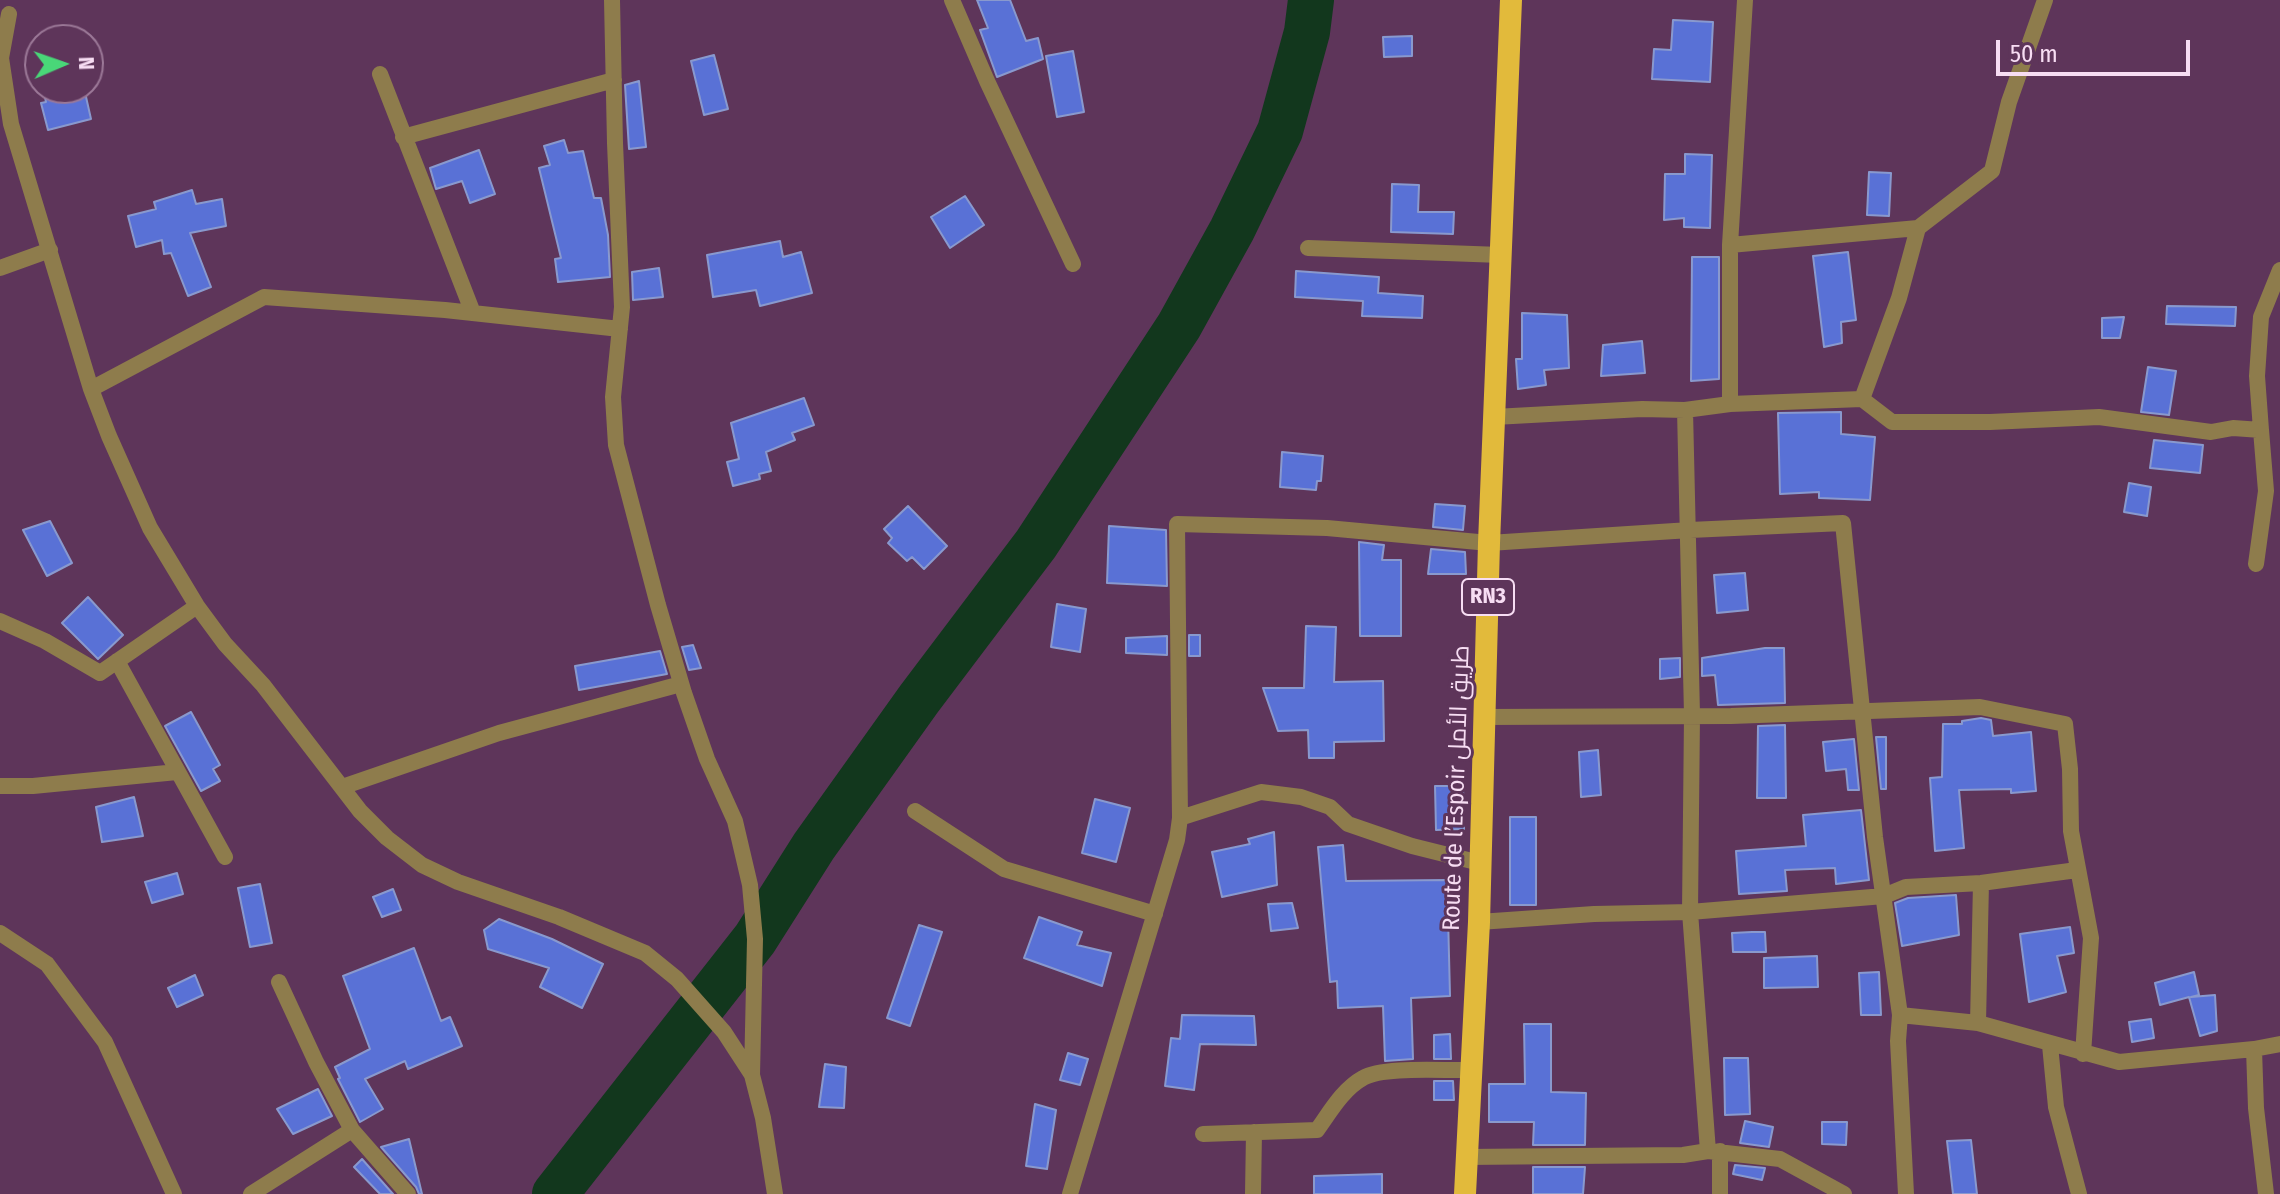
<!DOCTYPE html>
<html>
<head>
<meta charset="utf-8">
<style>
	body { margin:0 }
	#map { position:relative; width:2280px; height:1194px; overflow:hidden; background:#5e355a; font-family:"Fira Sans Condensed",sans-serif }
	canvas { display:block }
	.north { position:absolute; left:24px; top:24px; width:80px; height:80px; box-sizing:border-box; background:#5e355a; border:2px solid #9b7897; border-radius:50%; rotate:88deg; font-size:22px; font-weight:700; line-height:32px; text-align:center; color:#f7ddf3 }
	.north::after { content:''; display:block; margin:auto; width:28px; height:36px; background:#49d778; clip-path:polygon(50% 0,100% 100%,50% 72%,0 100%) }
	.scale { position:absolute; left:1996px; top:40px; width:194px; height:36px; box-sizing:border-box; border:4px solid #f7ddf3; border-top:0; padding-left:10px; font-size:24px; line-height:28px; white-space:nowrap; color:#f7ddf3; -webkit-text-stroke:6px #5e355a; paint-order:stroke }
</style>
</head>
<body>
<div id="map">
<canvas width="2280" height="1194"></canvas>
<div class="north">N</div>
<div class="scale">50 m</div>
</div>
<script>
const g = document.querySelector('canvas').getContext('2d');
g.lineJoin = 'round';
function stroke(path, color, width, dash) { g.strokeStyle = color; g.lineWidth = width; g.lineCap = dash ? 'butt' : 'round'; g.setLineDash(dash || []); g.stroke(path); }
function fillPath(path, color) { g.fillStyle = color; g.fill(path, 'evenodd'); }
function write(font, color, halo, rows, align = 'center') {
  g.font = font + ' "Fira Sans Condensed",Cairo,sans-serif'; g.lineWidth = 6; g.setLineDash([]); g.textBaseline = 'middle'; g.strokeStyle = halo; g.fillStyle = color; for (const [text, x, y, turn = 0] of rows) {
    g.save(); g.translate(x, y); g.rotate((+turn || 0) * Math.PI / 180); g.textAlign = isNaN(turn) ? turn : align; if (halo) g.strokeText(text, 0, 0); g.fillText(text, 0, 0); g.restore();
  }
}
stroke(new Path2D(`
	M555,1194L755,939L814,846L919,699L1036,544L1179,326L1232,230L1280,131L1307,32L1311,0`), '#12371d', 46);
const building = new Path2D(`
	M977,0H1010L1026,41L1038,38L1043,59L997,77L980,30L988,28Z
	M1673,20L1713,22L1710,82L1652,79L1654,49L1671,50Z
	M1412,36V56L1384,57L1383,37Z
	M1073,51L1084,112L1057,117L1046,56Z
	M714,55L728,109L704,115L691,61Z
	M639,81L646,147L629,149L625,85Z
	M43,88H84L91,119L48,130L41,103L46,102Z
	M564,140L568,153L583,151L594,198H601L608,235L610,277L558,282L555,259L561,258L539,168L550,165L544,146Z
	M479,150L495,194L470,203L462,181L436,189L430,168Z
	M1685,154L1712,155L1710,228L1684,227V218L1664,220L1665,174H1685Z
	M1869,172L1891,173L1889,216L1867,215Z
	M1392,184L1419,185L1418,212H1454L1453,234L1391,232Z
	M192,190L196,204L222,199L226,226L190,233L211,287L188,296L171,253L164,254L162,240L136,247L128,216L156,209L154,202Z
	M965,196L984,225L950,248L931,217Z
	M780,241L783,257L801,252L812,293L760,306L756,290L713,297L707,255Z
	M1848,252L1856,320L1841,322L1842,343L1824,347L1813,256Z
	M1692,257H1719V379L1691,381Z
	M659,268L663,297L633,300L632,272Z
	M1296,271L1379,277L1378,293L1423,296L1422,318L1362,316L1363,301L1295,297Z
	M2167,306L2236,307L2235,326L2166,324Z
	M1522,313L1567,315L1569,368L1544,370L1546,385L1518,389L1516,359H1522Z
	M2124,317L2120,338H2102V318Z
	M1642,341L1645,373L1601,376L1603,345Z
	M2148,367L2176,371L2169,415L2141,412Z
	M804,398L814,425L792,433L795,440L766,452L771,471L759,474L760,479L733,486L727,462L739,459L731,423Z
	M1841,412V434L1875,437L1870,500L1819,498V492L1780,494L1778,413Z
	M2154,440L2203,445L2200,473L2150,468Z
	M1282,452L1323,456L1321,481H1317L1316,490L1280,487Z
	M2129,483L2151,487L2147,516L2124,512Z
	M1435,504L1465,506L1463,530L1433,527Z
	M908,506L947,546L924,569L912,557L907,561L888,543L892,538L884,529Z
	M50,521L72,563L47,576L23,530Z
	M1109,526L1166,530L1167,586L1107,583Z
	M1359,542L1384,545L1382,560H1401V636H1360Z
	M1431,549L1465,552L1466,574H1428Z
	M1745,573L1748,610L1717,613L1714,575Z
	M88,597L123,635L98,659L62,623Z
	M1057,604L1086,609L1080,652L1051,647Z
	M1306,626L1336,627L1334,682L1383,681L1384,741L1334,742V758H1309L1308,730L1278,731L1263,688H1304Z
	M1189,635H1200V656H1189Z
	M1167,636V655L1126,653V638Z
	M693,645L701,668L689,670L682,647Z
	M1765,648H1784L1785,703L1718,705L1715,675L1702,676V658Z
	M660,651L667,674L579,690L575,666Z
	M1680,658V677L1660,679V659Z
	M191,712L220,765L213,769L220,781L201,791L165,726Z
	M1981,718L1991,720L1993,736L2031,732L2036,791L2011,793V789L1959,790L1964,848L1935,851L1930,778L1942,777L1943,724H1962V721Z
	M1785,725L1786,798H1757L1758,726Z
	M1876,737H1886V789H1881Z
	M1854,739L1859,790H1848L1846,769L1826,771L1823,742Z
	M1598,750L1601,795L1581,797L1579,752Z
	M1435,786H1463L1464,829L1436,830Z
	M134,797L143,836L102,842L96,807Z
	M1095,799L1130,808L1116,862L1082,853Z
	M1861,810L1869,880L1836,884L1835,868L1785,870L1787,891L1739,894L1736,851L1806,846L1803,815Z
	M1510,817H1536V905H1510Z
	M1274,832L1277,885L1222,897L1212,852L1250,844L1248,839Z
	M1343,845L1346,881L1448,880L1458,886L1459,914L1448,915L1450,996L1411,998L1413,1059L1385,1061L1383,1006L1338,1008L1337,981L1330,982L1318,847Z
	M177,873L183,894L152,903L145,882Z
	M260,884L272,943L250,947L238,888Z
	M393,889L401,910L382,917L373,897Z
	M1956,895L1959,935L1902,946L1895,903L1908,898Z
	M1292,903L1298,928L1271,931L1268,904Z
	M1039,917L1082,932L1077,945L1111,953L1102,986L1024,958Z
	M499,919L552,939L603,964L582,1008L540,987L549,968L488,949L484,930Z
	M919,925L942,932L910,1026L887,1018Z
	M2070,927L2074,953L2057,956L2066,992L2029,1002L2020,934Z
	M1752,932H1765L1766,952H1733L1732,933Z
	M414,948L441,1021L450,1017L462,1046L408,1069L405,1061L365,1079L383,1109L360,1122L338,1079L340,1078L335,1067L370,1049L343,976Z
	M1817,956L1818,987L1764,988V958Z
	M1879,972L1881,1015H1861L1859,973Z
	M2194,972L2199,995L2191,997L2215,995L2217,1031L2200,1036L2189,997L2160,1005L2155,983Z
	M195,975L203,995L177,1007L168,988Z
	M1182,1015L1254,1016L1256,1045L1200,1044L1194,1090L1165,1086L1171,1038L1180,1039Z
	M2151,1019L2154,1038L2132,1042L2129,1022Z
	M1524,1024H1551V1092L1586,1093L1585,1145H1533L1534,1122H1489V1084H1525Z
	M1450,1034L1451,1059H1434V1035Z
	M1068,1053L1088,1059L1080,1085L1060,1080Z
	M1724,1058H1748L1750,1114L1725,1115Z
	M825,1064L846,1067L844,1108L819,1107Z
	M1434,1081H1453L1454,1100H1434Z
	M318,1089L332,1116L293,1134L277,1109Z
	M1035,1104L1056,1110L1047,1169L1026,1166Z
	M1745,1121L1773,1127L1769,1147L1740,1143Z
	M1822,1122H1847L1846,1145L1822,1144Z
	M409,1139L422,1194H419L416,1187L381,1147Z
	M1971,1140L1977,1194H1953L1947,1141Z
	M362,1159L393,1194H380L354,1167Z
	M1735,1165L1765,1168L1762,1180L1733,1174Z
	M1533,1167H1585L1583,1194H1533Z
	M1382,1174V1194H1314V1176Z`);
fillPath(building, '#5971d6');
stroke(building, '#8999ce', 2);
stroke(new Path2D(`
	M612,0L615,143L622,307L613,397L616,445L658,605L684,693L707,759L735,821L750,885L755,939L752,1075
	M952,0L987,81L1073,264
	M9,14L1,58L11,124L91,389L109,436L150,528L197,606L225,644L263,685L360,811L387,838L422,865L458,882L559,917L645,953L677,979L724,1032L752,1075L763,1118L775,1194
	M380,74L473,313
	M403,137L614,80
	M1730,245L1918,228
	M1308,248L1501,255
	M0,268L50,250
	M91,389L264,297L445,310L620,329
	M1862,399L1899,298L1918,228L1992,171L2009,102L2045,0
	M1730,404V245L1745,0
	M1494,417L1642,409L1685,410L1730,404L1862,399L1892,422H1990L2099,417L2211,432L2233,428L2261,430L2257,376L2261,317L2280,270
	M2256,564L2266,491L2261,430
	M0,621L45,641L100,673L197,606
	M117,661L225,857
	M1485,717L1731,716L1980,707L2065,724L2070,769L2071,831L2091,938L2083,1054
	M0,786H33L177,772
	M342,787L499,733L681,684
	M915,811L1004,869L1155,914
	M1180,818L1261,792L1301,797L1330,807L1348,824L1412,846L1480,863
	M1479,922L1594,914L1690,912L1884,896L1906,887L1981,883L2077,870
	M0,933L47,964L105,1042L174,1194
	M1900,1015L1978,1023L2119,1062L2254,1049L2280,1044
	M1978,1023L1981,883
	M2050,1045L2056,1107L2079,1194
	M2254,1049L2256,1108L2266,1194
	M352,1130L408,1194
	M1203,1134L1317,1130C1330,1112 1343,1089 1363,1078C1383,1066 1445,1071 1470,1070
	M1708,1151L1780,1159L1844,1194
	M1720,1151V1194
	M1465,1157L1683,1155L1708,1151L1690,912L1692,715L1685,410
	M251,1194L352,1130L316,1062L279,982
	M1070,1194L1177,840L1180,818L1177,524L1327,528L1489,543L1690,530L1843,523L1875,837L1900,1015L1898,1041L1906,1194
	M1253,1194L1254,1132`), '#8e7c4c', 16);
stroke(new Path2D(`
	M1465,1194L1479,922L1489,543L1511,0`), '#e2ba3b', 22);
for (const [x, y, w] of [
	[1488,597,52]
]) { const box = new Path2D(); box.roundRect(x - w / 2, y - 18, w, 36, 6); g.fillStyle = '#5e355a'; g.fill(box); stroke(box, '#f7ddf3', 2); }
write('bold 22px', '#f7ddf3', null, [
	["RN3",1488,597]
]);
write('24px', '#f7ddf3', '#5e355a', [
	["Route de l’Espoir طريق الأمل",1457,788,-88]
]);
</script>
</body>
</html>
